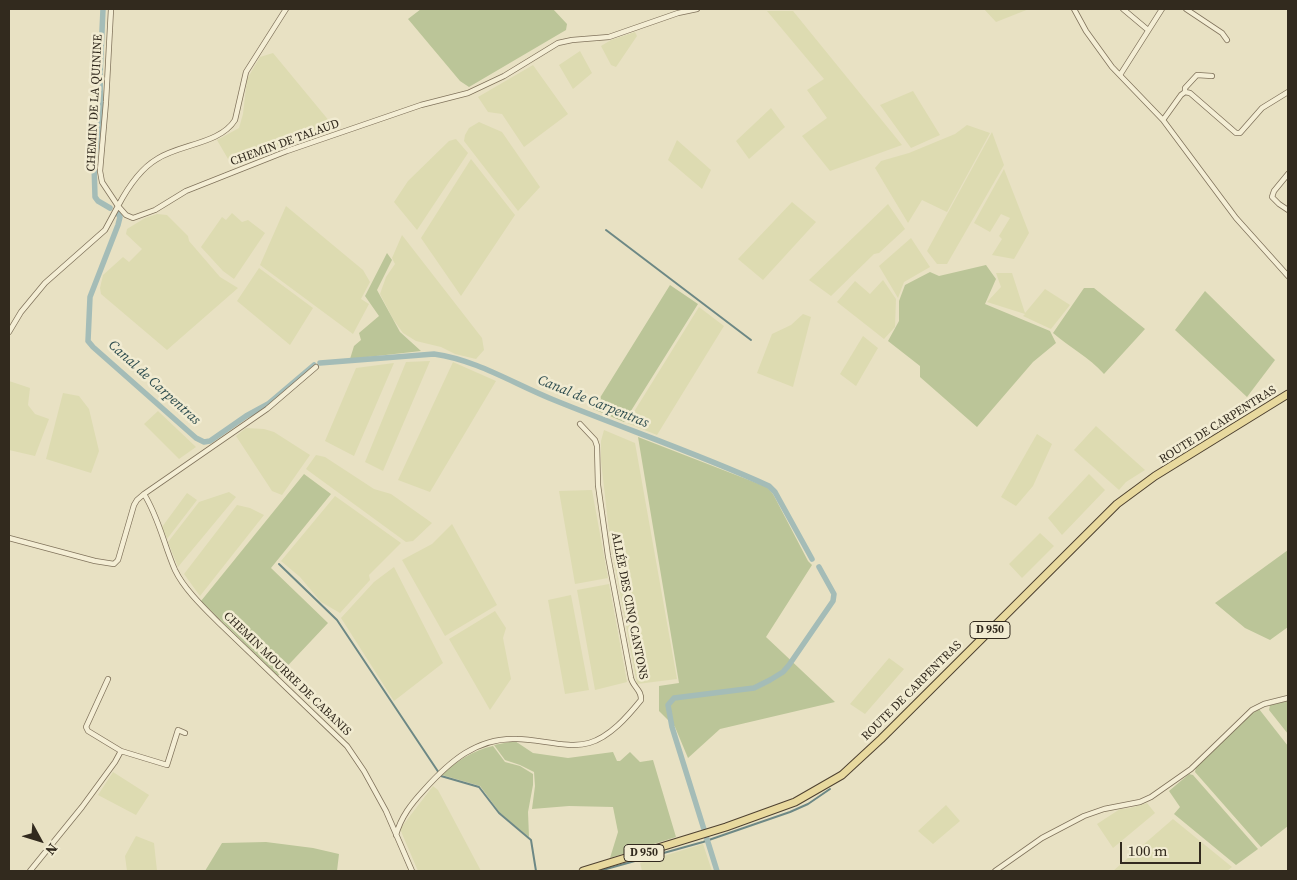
<!DOCTYPE html>
<html>
<head>
<meta charset="utf-8">
<style>
	body { margin:0 }
	#map { position:relative; width:1297px; height:880px; overflow:hidden; background:#e8e1c3; font-family:"Source Serif 4",serif }
	canvas { display:block }
	.frame { position:absolute; inset:0; border:10px solid #322a1e; pointer-events:none }
	.north { position:absolute; left:15px; top:815px; width:50px; height:50px; -webkit-text-stroke:4px #f1ebd1; paint-order:stroke; rotate:129deg; font-size:14px; font-weight:700; line-height:20px; text-align:center; color:#322a1e }
	.north::after { content:''; display:block; margin:auto; width:18px; height:22px; background:#322a1e; clip-path:polygon(50% 0,100% 100%,50% 72%,0 100%) }
	.scale { position:absolute; left:1120px; top:842px; width:81px; height:22px; box-sizing:border-box; border:2px solid #322a1e; border-top:0; padding-left:6px; font-size:15px; line-height:18px; white-space:nowrap; color:#322a1e; -webkit-text-stroke:4px #f1ebd1; paint-order:stroke }
</style>
</head>
<body>
<div id="map">
<canvas width="1297" height="880"></canvas>
<div class="frame"></div>
<div class="north">N</div>
<div class="scale">100 m</div>
</div>
<script>
const g = document.querySelector('canvas').getContext('2d');
g.lineJoin = 'round';
function fillPath(path, color) { g.fillStyle = color; g.fill(path, 'evenodd'); }
function stroke(path, color, width, dash) { g.strokeStyle = color; g.lineWidth = width; g.lineCap = dash ? 'butt' : 'round'; g.setLineDash(dash || []); g.stroke(path); }
function write(font, color, halo, rows, align = 'center') {
  g.font = font + ' "Source Serif 4",serif'; g.lineWidth = 5; g.setLineDash([]); g.textBaseline = 'middle'; g.strokeStyle = halo; g.fillStyle = color; for (const [text, x, y, turn = 0] of rows) {
    g.save(); g.translate(x, y); g.rotate((+turn || 0) * Math.PI / 180); g.textAlign = isNaN(turn) ? turn : align; if (halo) g.strokeText(text, 0, 0); g.fillText(text, 0, 0); g.restore();
  }
}
fillPath(new Path2D(`
	M984,9H1029L996,22Z
	M767,11H793L902,145L830,171L802,136L827,118L807,90L824,79Z
	M635,32L637,36L616,67L611,65L601,46L611,40Z
	M580,51L592,73L573,89L559,65Z
	M273,53L335,128L231,164L217,140L239,128L243,114L247,79L260,57Z
	M533,65L568,114L524,147L502,114L488,112L478,97Z
	M913,91L940,135L911,148L880,105Z
	M771,108L785,127L749,159L736,141Z
	M479,122L502,132L540,187L518,211L464,141L465,135L469,128Z
	M967,125L990,133L947,212L922,200L908,223L875,168L881,161L909,153L955,134Z
	M992,132L1004,165L947,264H937L927,251Z
	M456,139L468,153L417,230L394,202L408,181L449,141Z
	M677,140L711,170L702,189L668,160Z
	M471,159L515,215L461,296L421,238Z
	M1004,169L1029,233L1014,259L992,255L1002,239L999,236L1010,218L1001,214L990,232L974,223Z
	M792,202L816,222L763,280L738,259Z
	M888,204L905,229L879,253L874,254L831,296L809,280Z
	M286,206L363,270L370,282L361,299L369,304L353,334L260,265Z
	M232,213L242,222L248,220L265,233L234,279L223,271L201,247L222,217L226,220Z
	M157,214L167,215L188,236L189,241L220,277L238,288L167,350L101,294L100,288L103,275L123,257L129,262L142,249L126,234L127,229L145,218Z
	M402,235L482,338L484,350L476,359L455,354L441,347L416,341L403,333L393,319L380,294L386,277L395,264L392,258Z
	M911,238L930,267L904,282L898,298L879,266Z
	M259,268L313,308L290,345L237,301Z
	M996,273H1012L1025,313L1045,289L1070,305L1051,329L1023,316L1025,314L987,302L1001,287Z
	M883,280L896,299L895,327L884,339L837,302L855,281L870,294Z
	M699,307L724,326L657,435L627,423Z
	M803,314L811,317L793,387L757,373L772,334L791,325Z
	M863,336L878,348L856,386L840,374Z
	M430,361L383,471L365,462L406,362Z
	M453,362L496,381L430,492L398,480Z
	M394,363L354,456L325,441L356,368Z
	M9,381L30,388L28,405L35,414L49,419L35,456L9,450Z
	M63,393L79,396L89,409L99,451L91,473L46,459Z
	M158,411L196,447L179,459L144,424Z
	M1096,426L1145,470L1126,482L1119,490L1074,450Z
	M246,428L264,429L274,432L310,455L282,495L272,491L236,436Z
	M604,430L635,443L677,679L637,684L610,540L601,461V441Z
	M1037,434L1052,444L1033,486L1016,506L1001,497Z
	M316,455L325,457L374,489L391,494L432,523L413,541L406,542L306,469Z
	M1089,474L1105,490L1062,535L1048,518Z
	M592,490L608,578L575,584L559,491Z
	M229,492L236,497L178,567L168,542L199,502Z
	M187,493L197,500L167,539L162,527Z
	M335,496L401,543L369,575L370,580L340,613L321,602L300,577L281,561Z
	M237,505L250,508L264,515L200,596L184,574Z
	M452,524L497,605L445,636L402,560L432,544Z
	M1040,533L1054,546L1022,578L1009,564Z
	M394,567L443,663L394,701L341,618L374,582Z
	M609,584L627,682L595,690L577,590Z
	M571,595L589,690L565,694L548,600Z
	M495,611L506,628L503,638L511,679L490,710L449,639Z
	M889,658L904,669L865,714L850,704Z
	M113,772L149,795L136,815L98,795Z
	M433,786L438,790L481,871H418L400,829Z
	M1147,803L1155,813L1113,848L1097,824L1120,809L1130,808Z
	M946,805L960,821L933,844L918,831Z
	M1173,819L1232,867L1227,871H1113Z
	M136,836L154,843L157,871H127L125,856Z
	M703,844L712,871H642L640,863Z`), '#dddbb1');
fillPath(new Path2D(`
	M421,9H553L567,24L566,30L469,87L460,81L408,19Z
	M387,253L392,260L377,290L400,332L421,351L350,359L354,346L361,340L359,333L379,316L365,296Z
	M986,265L996,279L985,304L1050,331L1056,343L1033,362L977,427L920,377V366L888,341L899,321V301L905,285L930,272L939,276Z
	M670,285L698,304L624,422L593,409Z
	M1084,288H1094L1145,329L1104,374C1089,357 1070,348 1053,333Z
	M1205,291L1275,360L1247,397L1175,330Z
	M638,437L767,487L773,494L808,561L812,565L766,637L835,702L720,729L688,758L675,727L659,711V686L679,683Z
	M304,474L331,494L271,568L328,623L278,676L201,601Z
	M1288,550V627L1270,640L1245,628L1215,603Z
	M1288,700V734L1269,710L1270,705Z
	M1259,709L1288,746V826L1261,847L1195,772L1196,767C1212,752 1241,718 1259,709Z
	M515,741L533,753L568,758L613,752L617,761H620L630,752L640,762L653,760L676,837L610,858L618,832L613,807L569,806L532,809L535,786L534,772L520,765L505,760L494,745Z
	M493,746L505,762L520,766L533,774V785L528,812L529,837L500,813L480,786L442,775C456,761 474,750 493,746Z
	M1189,774L1193,775L1258,849L1236,865L1174,814L1180,807L1169,791Z
	M266,842L313,848L339,854L337,871H205L222,843Z`), '#bbc598');
stroke(new Path2D(`
	M606,230L751,340
	M279,564L337,620L441,776L479,787L499,813L531,840L536,871
	M599,871L703,842L790,812L808,804L830,789`), '#6d8885', 2);
stroke(new Path2D(`
	M101,114L100,76L103,9
	M100,118L94,163L95,197L98,201L110,208
	M117,212L120,217L118,225L90,297L88,341L93,347L196,438L204,442L210,441L246,416L268,404L314,365
	M320,363L434,354C477,360 514,384 554,400C625,429 699,454 769,486L775,492L812,559
	M717,871L672,727L668,705L674,698L754,688L770,680L783,672L789,665L833,601L834,594L819,567`), '#a4bcb7', 5.5);
const minor = new Path2D(`
	M286,9L246,72L235,120C220,144 180,144 157,159C140,169 127,189 118,206L126,215L133,218L155,210L186,191L287,151L421,105L468,93L504,76L558,43L572,40L609,37L678,13L697,9
	M1074,9L1086,31L1112,67L1163,120L1236,218L1288,276
	M1123,9L1148,30
	M1186,9L1222,33L1227,40
	M1120,75L1162,9
	M1185,92V88L1197,75L1212,76
	M1163,120L1181,95L1185,92L1190,93L1236,133H1240L1262,108L1288,92
	M1288,174L1274,191L1272,197L1279,204L1288,210
	M9,332L21,312L45,283L105,230L118,206L102,182L100,171L106,102L111,9
	M316,367L267,409L144,494C159,518 164,545 175,570C184,589 204,608 219,623L347,746L364,771L386,811L412,871
	M9,538L95,561L114,564L118,560L134,505L137,500L144,494
	M108,679L86,727L88,731L121,751
	M396,835C401,817 411,804 424,790C449,762 477,737 517,739C539,739 569,749 589,743C610,737 628,716 641,700C642,690 633,687 631,678L608,556L598,485L597,446L595,440L580,424
	M30,871L82,807L115,762L121,751L167,765L178,730L185,733
	M995,871L1042,838L1084,816L1104,809L1140,802L1151,797L1191,769L1252,710L1264,704L1288,698`);
const primary = new Path2D(`
	M583,871L726,827L795,802L842,775L881,739L1117,504L1155,476L1288,394`);
stroke(minor, '#80735c', 6);
stroke(primary, '#4e4130', 9);
stroke(minor, '#f4eed5', 4.5);
stroke(primary, '#e8d99e', 7);
for (const [x, y, w] of [
	[990,630,40],
	[644,853,40]
]) { const box = new Path2D(); box.roundRect(x - w / 2, y - 8.5, w, 17, 4); g.fillStyle = '#f1ebd1'; g.fill(box); stroke(box, '#322a1e', 1); }
write('bold 11px', '#322a1e', null, [
	["D 950",990,630],
	["D 950",644,853]
]);
write('12px', '#322a1e', '#f1ebd1', [
	["CHEMIN DE LA QUININE",95,103,-87],
	["CHEMIN DE TALAUD",285,143,-20],
	["ROUTE DE CARPENTRAS",1218,425,-32],
	["ALLÉE DES CINQ CANTONS",629,606,79],
	["CHEMIN MOURRE DE CABANIS",287,674,44],
	["ROUTE DE CARPENTRAS",912,691,-45]
]);
write('italic 14px', '#2f4e50', '#f1ebd1', [
	["Canal de Carpentras",154,383,42],
	["Canal de Carpentras",593,402,22]
]);
</script>
</body>
</html>
